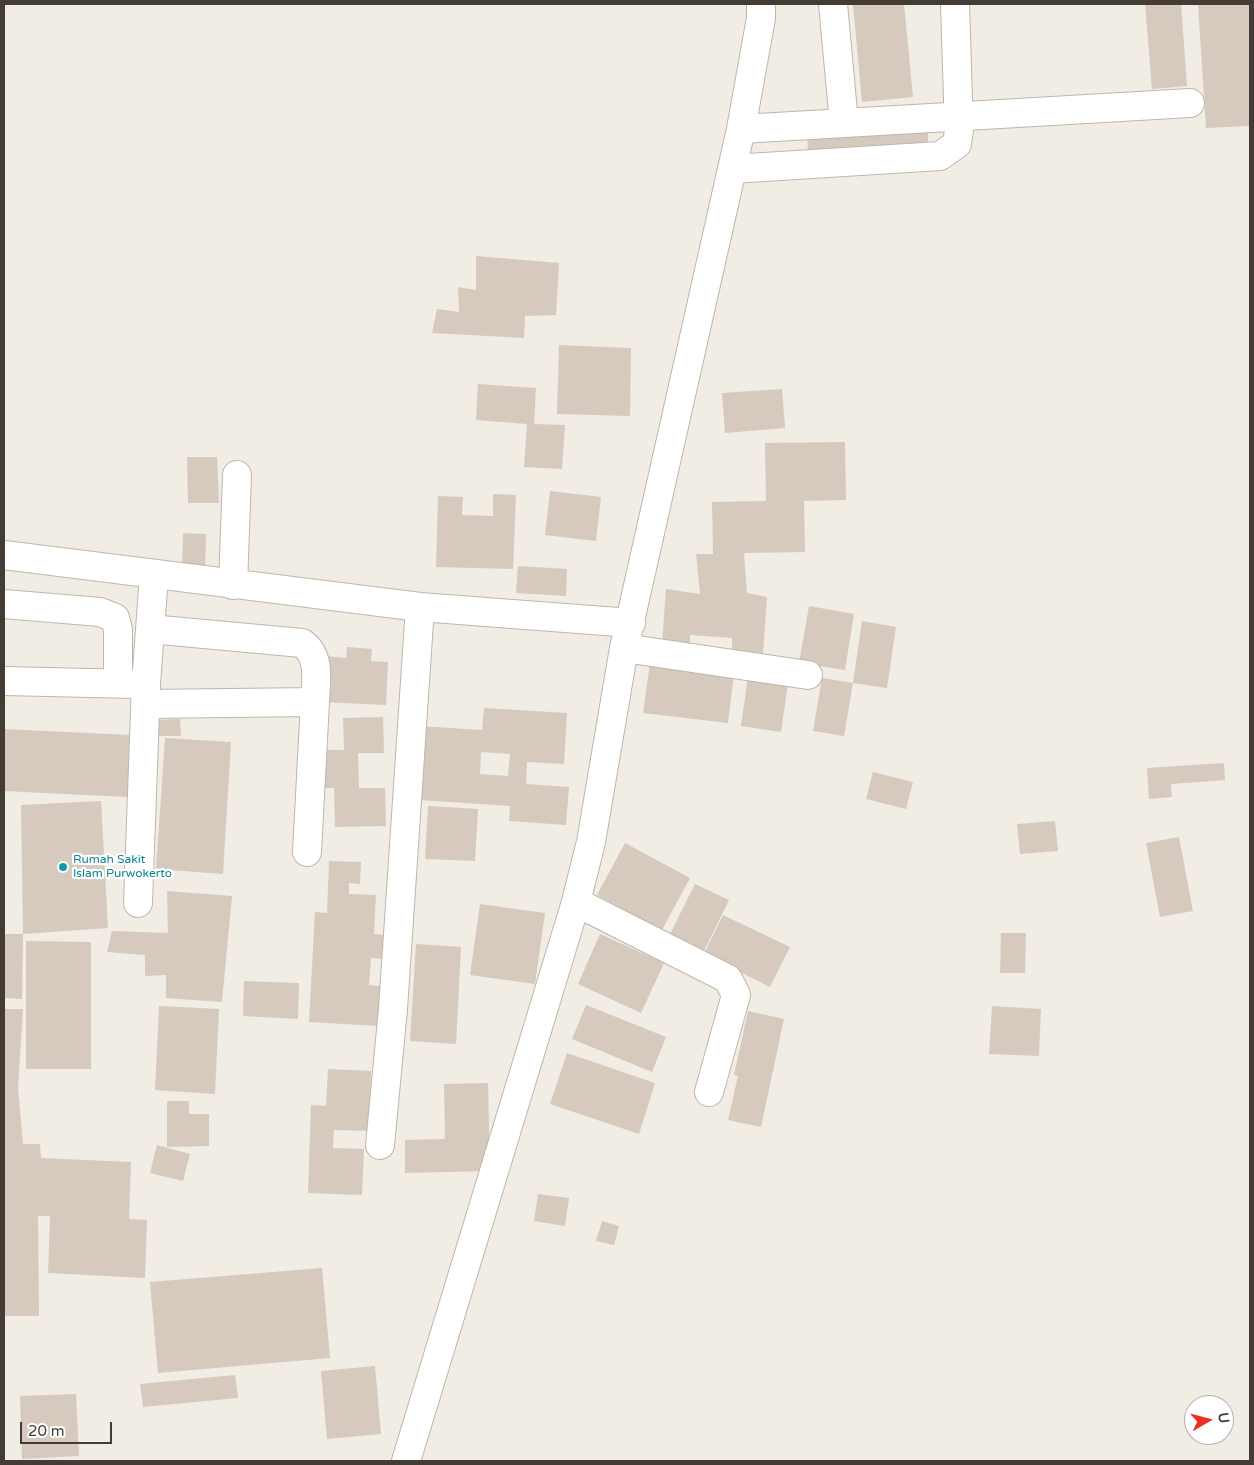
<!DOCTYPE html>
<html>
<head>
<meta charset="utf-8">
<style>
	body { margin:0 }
	#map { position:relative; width:1254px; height:1465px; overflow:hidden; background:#f1ece4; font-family:"Varela Round",sans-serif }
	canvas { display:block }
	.frame { position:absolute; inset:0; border:5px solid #433c34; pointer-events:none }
	.north { position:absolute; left:1184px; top:1395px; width:50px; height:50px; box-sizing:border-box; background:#fff; border:1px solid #b4b1ae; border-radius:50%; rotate:82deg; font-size:14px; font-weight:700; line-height:20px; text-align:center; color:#433c34 }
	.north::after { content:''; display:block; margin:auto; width:18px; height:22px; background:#ed301f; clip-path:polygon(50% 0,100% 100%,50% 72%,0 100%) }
	.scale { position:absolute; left:20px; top:1422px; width:92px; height:22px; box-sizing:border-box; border:2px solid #433c34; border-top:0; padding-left:6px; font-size:15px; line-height:18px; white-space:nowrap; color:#433c34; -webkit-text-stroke:4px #fff; paint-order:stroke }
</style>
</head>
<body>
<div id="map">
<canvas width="1254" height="1465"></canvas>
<div class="frame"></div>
<div class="north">U</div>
<div class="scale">20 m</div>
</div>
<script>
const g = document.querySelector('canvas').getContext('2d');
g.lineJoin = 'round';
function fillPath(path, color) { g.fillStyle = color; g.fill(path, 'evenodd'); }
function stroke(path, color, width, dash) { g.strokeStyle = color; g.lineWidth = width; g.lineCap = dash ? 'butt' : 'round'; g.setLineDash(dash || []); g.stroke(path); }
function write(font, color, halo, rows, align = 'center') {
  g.font = font + ' "Varela Round",sans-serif'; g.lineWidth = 4.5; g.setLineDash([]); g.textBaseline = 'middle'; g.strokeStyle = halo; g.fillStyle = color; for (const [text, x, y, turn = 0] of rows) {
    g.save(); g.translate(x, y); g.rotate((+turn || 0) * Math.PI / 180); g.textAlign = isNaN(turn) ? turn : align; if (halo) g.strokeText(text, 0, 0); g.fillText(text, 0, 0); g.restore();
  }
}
fillPath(new Path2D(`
	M853,4H904L913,97L862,102Z
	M1145,4H1181L1187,86L1152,89Z
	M1198,4H1250V126L1206,128Z
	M928,130V149L808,152L807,133Z
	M476,256L559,263L556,315L525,316L524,338L432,333L437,309L459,312L458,287L476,290Z
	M559,345L631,348L630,416L557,414Z
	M478,384L536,388L534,424L565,425L562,469L524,467L527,424L476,420Z
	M782,389L785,428L725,433L722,393Z
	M845,442L846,500L804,501L805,552L744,553L747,593L767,597L763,653L732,650V638L690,635V645L662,644L666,589L700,594L696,554H713L712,502L766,501L765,443Z
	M187,457H217L219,503H188Z
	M550,491L601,497L596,541L545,535Z
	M493,494L516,495L513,569L436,567L438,496L463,497L462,515L493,516Z
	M183,533L206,534L205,572L182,571Z
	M518,566L567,569L566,596L516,593Z
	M809,606L854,614L845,670L799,663Z
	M862,621L896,627L887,688L853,683L844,736L813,731L822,678L853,683Z
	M347,647L372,649L371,661L388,662L386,705L323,702L326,656L346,658Z
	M650,663L734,674L728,723L643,713Z
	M748,677L788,683L781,732L741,726Z
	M484,708L567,713L564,764L527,762L526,784L569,787L566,825L509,821L510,806L420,800L419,726L482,730ZM481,752L510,754L508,776L480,774Z
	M383,717L384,753H358L359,788H385L386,826L335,827L334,788H320L319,750H344L343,718Z
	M180,719L181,736H156L155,720Z
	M4,729L130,735L127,797L4,791Z
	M165,738L231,742L223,874L156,869Z
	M1224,763L1225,780L1171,784L1172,797L1149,799L1147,768Z
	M873,772L913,782L906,809L866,799Z
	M101,801L108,928L23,934L22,999L4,998V934H23L21,805Z
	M428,806L478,809L475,861L425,859Z
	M1055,821L1058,851L1020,854L1017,824Z
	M1179,837L1193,911L1160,917L1146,843Z
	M625,843L690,878L662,930L597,895Z
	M329,861L361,862L360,884L349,883V894L376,895L374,934L386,935L385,959L371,958L369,985L380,986L378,1026L309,1022L315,912L327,913Z
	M695,884L729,900L704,951L670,934Z
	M167,891L232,896L222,1002L166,998V975L145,976V955L107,952L112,931L168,933Z
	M480,904L545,913L535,984L470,975Z
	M723,915L790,947L770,987L704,954Z
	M1001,933H1026L1025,973H1000Z
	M600,934L664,963L641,1013L578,984Z
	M26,941L91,942V1069H26Z
	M416,944L461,947L456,1044L410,1041Z
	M244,981L299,983L298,1019L243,1016Z
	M586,1005L666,1037L652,1072L572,1039Z
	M159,1006L219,1009L215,1094L155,1090Z
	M992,1006L1041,1009L1039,1056L989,1054Z
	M4,1009H23L18,1087L23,1144H40L41,1158L131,1162L129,1219L147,1220L145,1278L48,1273L50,1216H38L39,1316H4Z
	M748,1011L784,1019L761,1127L728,1120L738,1076L734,1075Z
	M567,1053L655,1083L639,1134L550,1104Z
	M328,1069L371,1071L369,1131L334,1130L333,1148L364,1149L362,1195L308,1193L311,1105L326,1106Z
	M488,1083L490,1171L405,1173V1140L445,1139L444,1084Z
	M167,1101H189V1114H209V1146L167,1147Z
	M157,1145L190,1154L183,1181L150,1173Z
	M538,1194L569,1198L565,1226L534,1221Z
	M602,1221L619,1226L614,1245L596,1241Z
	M322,1268L330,1358L158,1373L150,1282Z
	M375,1366L381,1434L327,1439L321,1371Z
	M235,1375L238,1398L143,1407L140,1384Z
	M76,1394L79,1456L22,1459L20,1396Z`), '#d5cabd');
const minor = new Path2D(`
	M833,4L844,123
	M741,129L1190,103
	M732,169L940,156L957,144L959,130L955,4
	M4,555L420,607L631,623
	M233,585L237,475
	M4,604L100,612L115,618L118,630V683
	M624,648L808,675
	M4,681L135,684
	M145,704L315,702C316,681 321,656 302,643L150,629
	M307,852L315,702
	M576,902L728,979L736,995L709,1092
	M138,903L146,684L154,575
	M380,1145L393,1009L420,607
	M406,1461L576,902L591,842L624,648L741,129L761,18V4`);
stroke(minor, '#bfb6aa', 30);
stroke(minor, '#fff', 28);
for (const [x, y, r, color] of [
	[63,867,5,"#0f9aa8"]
]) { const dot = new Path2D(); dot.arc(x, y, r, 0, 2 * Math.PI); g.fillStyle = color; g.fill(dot); stroke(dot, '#fff', 2); }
write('12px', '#0d838f', '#fff', [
	["Rumah Sakit",73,860],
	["Islam Purwokerto",73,874]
], 'left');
</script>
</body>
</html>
